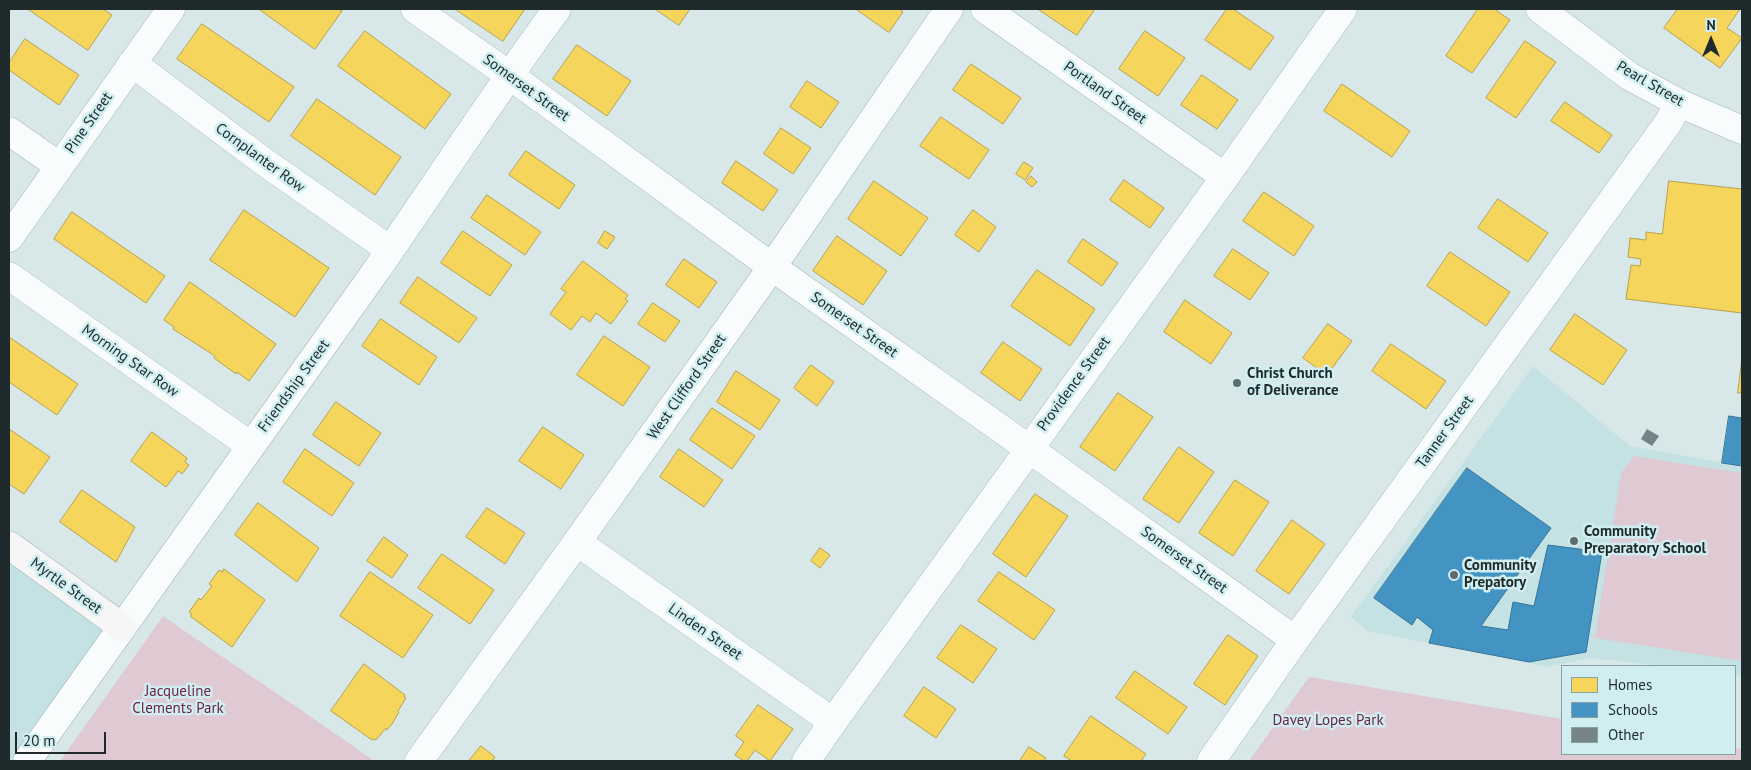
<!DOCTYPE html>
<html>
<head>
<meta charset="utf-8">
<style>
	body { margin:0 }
	#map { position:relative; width:1751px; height:770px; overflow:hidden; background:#d8e8e9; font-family:"PT Sans",sans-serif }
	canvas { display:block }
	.frame { position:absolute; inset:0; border:10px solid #1e2a2b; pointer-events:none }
	.legend { position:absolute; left:1561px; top:665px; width:175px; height:90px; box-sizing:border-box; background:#d0eef1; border:1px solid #89a0a2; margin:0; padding:6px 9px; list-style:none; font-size:15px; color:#1e2a2b }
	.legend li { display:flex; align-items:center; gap:10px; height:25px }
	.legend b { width:25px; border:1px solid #89a0a2 }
	.north { position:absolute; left:1686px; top:15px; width:50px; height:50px; -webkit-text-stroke:4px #d0eef1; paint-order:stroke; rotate:0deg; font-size:14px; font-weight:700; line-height:20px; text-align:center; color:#1e2a2b }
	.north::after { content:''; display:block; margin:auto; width:18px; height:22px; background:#1e2a2b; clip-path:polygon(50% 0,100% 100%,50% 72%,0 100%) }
	.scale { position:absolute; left:15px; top:732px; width:91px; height:22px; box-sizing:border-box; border:2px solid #1e2a2b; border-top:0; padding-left:6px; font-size:15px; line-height:18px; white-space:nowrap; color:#1e2a2b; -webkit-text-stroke:4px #d0eef1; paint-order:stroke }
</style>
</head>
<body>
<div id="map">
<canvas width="1751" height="770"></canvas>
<div class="frame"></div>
<ul class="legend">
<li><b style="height:14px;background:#f6d55c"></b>Homes</li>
<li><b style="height:14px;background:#4393c3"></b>Schools</li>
<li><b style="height:14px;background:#758486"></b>Other</li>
</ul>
<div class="north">N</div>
<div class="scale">20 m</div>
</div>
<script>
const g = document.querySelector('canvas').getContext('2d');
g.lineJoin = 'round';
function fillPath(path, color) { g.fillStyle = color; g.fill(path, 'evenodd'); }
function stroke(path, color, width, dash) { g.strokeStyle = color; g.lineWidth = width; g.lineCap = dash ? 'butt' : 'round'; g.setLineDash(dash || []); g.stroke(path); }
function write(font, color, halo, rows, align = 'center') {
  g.font = font + ' "PT Sans",sans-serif'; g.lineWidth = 5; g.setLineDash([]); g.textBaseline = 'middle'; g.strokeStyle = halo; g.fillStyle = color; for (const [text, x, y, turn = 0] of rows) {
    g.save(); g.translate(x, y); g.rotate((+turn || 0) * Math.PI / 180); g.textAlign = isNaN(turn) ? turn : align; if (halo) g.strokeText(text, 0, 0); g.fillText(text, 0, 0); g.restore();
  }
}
fillPath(new Path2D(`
	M1533,366L1630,446L1742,466V676L1735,675V666H1661L1591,658L1548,667L1368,631L1351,617Z
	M9,550L117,628L38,761H9Z`), '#c4e1e3');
fillPath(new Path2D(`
	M1634,456L1742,473V661L1595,638L1621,473Z
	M163,616C233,665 305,711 374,761H60Z
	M1309,677L1562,719V754H1735V748L1742,749V761H1249Z`), '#dfc9d3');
const homes = new Path2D(`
	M28,9H103L112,15L88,50Z
	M259,9H338L342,11L315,49Z
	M455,9H525L503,41Z
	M655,9H690L679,25Z
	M856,9H899L903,12L889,32Z
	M1038,9H1095L1077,35Z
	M1227,9H1233L1274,37L1250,70L1205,40Z
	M1478,9H1494L1510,20L1472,73L1446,56Z
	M1678,9H1740L1727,28L1742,38L1720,68L1664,28Z
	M202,24L294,87L269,122L177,59Z
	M365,31L451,94L425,129L338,66Z
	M1145,31L1185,58L1158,96L1119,69Z
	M25,39L79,75L59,105L9,70V63Z
	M1525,41L1556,62L1516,118L1486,98Z
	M577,45L631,81L607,116L553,79Z
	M971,64L1021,98L1003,124L953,90Z
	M1202,75L1238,100L1217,129L1181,105Z
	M807,81L839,102L821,128L790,107Z
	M1342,84L1410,131L1392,157L1324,111Z
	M317,99L401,157L375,195L291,136Z
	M1565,102L1612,135L1599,153L1551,121Z
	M941,117L989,150L969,179L920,146Z
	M781,128L811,148L793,174L764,154Z
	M526,151L575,185L559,209L509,175Z
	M736,161L778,190L763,211L722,183Z
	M1024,162L1033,168L1025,180L1016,174Z
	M1031,176L1037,182L1032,187L1026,182Z
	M1124,180L1164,208L1150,228L1110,200Z
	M874,181L928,218L901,256L848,219Z
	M1669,181L1742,189V313L1626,299L1631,265L1640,266L1641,259L1628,257L1630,238L1646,240V232L1662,234Z
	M1264,192L1314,226L1294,256L1243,221Z
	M487,195L541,232L525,255L471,218Z
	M1498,199L1548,233L1528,262L1478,228Z
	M244,210L329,268L295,317L210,260Z
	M973,210L996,227L979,252L955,235Z
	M72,212L165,276L146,303L54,239Z
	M463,231L512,265L490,296L441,263Z
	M605,231L615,237L607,249L598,243Z
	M837,236L887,271L863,305L813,271Z
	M1083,239L1118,263L1102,286L1068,262Z
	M1233,249L1269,273L1250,300L1214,276Z
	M1450,252L1510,292L1486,326L1427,286Z
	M684,259L717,282L699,308L666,285Z
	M583,261L628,295L625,299L628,301L611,324L596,313L590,322L582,316L571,330L550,314L566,292L561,289Z
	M1037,270L1095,309L1070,346L1011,306Z
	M418,277L477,318L459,343L400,303Z
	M190,282L276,344L249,381L237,372L236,374L214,358L215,356L173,329L174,327L164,320Z
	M1185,300L1232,333L1211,364L1164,332Z
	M653,303L680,321L665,342L638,324Z
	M1575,314L1627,350L1603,385L1550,350Z
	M381,319L437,357L419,385L362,346Z
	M1328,324L1352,341L1327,375L1303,358Z
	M604,336L650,367L623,406L577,375Z
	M9,337L78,384L57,415L9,382Z
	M1003,342L1042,369L1020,401L981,373Z
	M1391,344L1446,381L1426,409L1372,371Z
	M1742,359V393H1738Z
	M811,365L834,382L817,406L794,388Z
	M736,371L780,400L760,430L717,402Z
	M1118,393L1153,417L1115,471L1080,447Z
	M336,402L381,433L359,466L313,435Z
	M712,408L755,436L732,469L690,440Z
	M543,427L584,455L561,489L519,461Z
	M9,429L50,457L24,494L9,484Z
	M152,432L187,458L185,462L189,465L182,474L178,471L166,487L131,461Z
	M1179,447L1214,472L1179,523L1143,499Z
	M305,449L354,483L332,516L283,482Z
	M679,449L723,480L704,507L660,477Z
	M1235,480L1269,502L1233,556L1199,533Z
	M82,490L135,527L116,562L60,522Z
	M1035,494L1068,516L1026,577L993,554Z
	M258,503L319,548L297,582L235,535Z
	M487,508L525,533L505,564L466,537Z
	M1292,520L1325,544L1289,594L1256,571Z
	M384,537L408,555L392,578L367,561Z
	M820,548L830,555L820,568L811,561Z
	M442,554L494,590L470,624L418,588Z
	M224,569L265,600L232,647L190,616L192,614L189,612L199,598L201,600L212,586L209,584L219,570L222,572Z
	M370,572L433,615L403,658L340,616Z
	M999,572L1055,610L1034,640L978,601Z
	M961,625L997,649L973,683L937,658Z
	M1228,635L1258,656L1225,705L1194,684Z
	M364,664L405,695L404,697L406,698L398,711L399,712L392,724L387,730L386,728L376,740L374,739L372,740L331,711Z
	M1135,671L1187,707L1168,734L1116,698Z
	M924,687L956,709L936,738L904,716Z
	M758,705L793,729L770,761L755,750L747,761H744L735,755L744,742L736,736Z
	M1091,716L1146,754L1141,761H1072L1064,756Z
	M481,746L495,757L492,761H469Z
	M1029,747L1046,758L1044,761H1020Z`);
fillPath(homes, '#f6d55c');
stroke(homes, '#b5a24d', 1);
const schools = new Path2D(`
	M1729,416L1742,418V466L1722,463Z
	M1467,468L1551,528L1481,626L1508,630L1513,602L1534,606L1548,545L1602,552L1586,652L1529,662L1429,643L1433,630L1417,617L1412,625L1374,598Z`);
fillPath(schools, '#4393c3');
stroke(schools, '#387495', 1);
fillPath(new Path2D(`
	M1647,429L1659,436L1652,446L1641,439Z`), '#758486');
const street = new Path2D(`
	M415,9L509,75L772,267L1028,448L1295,640
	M985,9L1225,177
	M1540,9L1629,76L1679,103L1742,130
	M132,63L263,161L390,250
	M9,131L59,166
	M9,238L171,9
	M9,276L251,446
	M577,542L833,722
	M27,761C142,599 258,437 373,275C435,186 493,96 557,9
	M419,761L577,542L772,267L949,9
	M806,761L833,722L1225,177L1343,9
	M1211,761L1295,640L1668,123L1679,103`);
const secondary = new Path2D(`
	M9,545L122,627`);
stroke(street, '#a9b5b7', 29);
stroke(secondary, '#a9b5b7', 29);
stroke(street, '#f9fcfc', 28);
stroke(secondary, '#f6f6f7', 28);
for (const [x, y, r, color] of [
	[1237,383,5,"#5f6c6e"],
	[1574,541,5,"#5f6c6e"],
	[1454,575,5,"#5f6c6e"]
]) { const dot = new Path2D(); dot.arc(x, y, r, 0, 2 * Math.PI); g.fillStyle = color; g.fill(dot); stroke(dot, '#d0eef1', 2); }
write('15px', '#1e2a2b', '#d0eef1', [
	["Pearl Street",1650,84,30],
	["Somerset Street",526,88,36],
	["Portland Street",1105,93,35],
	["Pine Street",89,123,-55],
	["Cornplanter Row",260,158,36],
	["Somerset Street",854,325,35],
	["Morning Star Row",130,361,35],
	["Providence Street",1074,384,-54],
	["Friendship Street",294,386,-54],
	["West Clifford Street",687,387,-55],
	["Tanner Street",1445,432,-54],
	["Somerset Street",1184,560,36],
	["Myrtle Street",66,586,36],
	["Linden Street",705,632,35]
]);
write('bold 15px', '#1e2a2b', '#d0eef1', [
	["Christ Church",1247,374],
	["of Deliverance",1247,391],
	["Community",1584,532],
	["Preparatory School",1584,549],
	["Community",1464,566],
	["Prepatory",1464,583]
], 'left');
write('15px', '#6e2444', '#d0eef1', [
	["Jacqueline",178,692],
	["Clements Park",178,709],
	["Davey Lopes Park",1328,721]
]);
</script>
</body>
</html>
